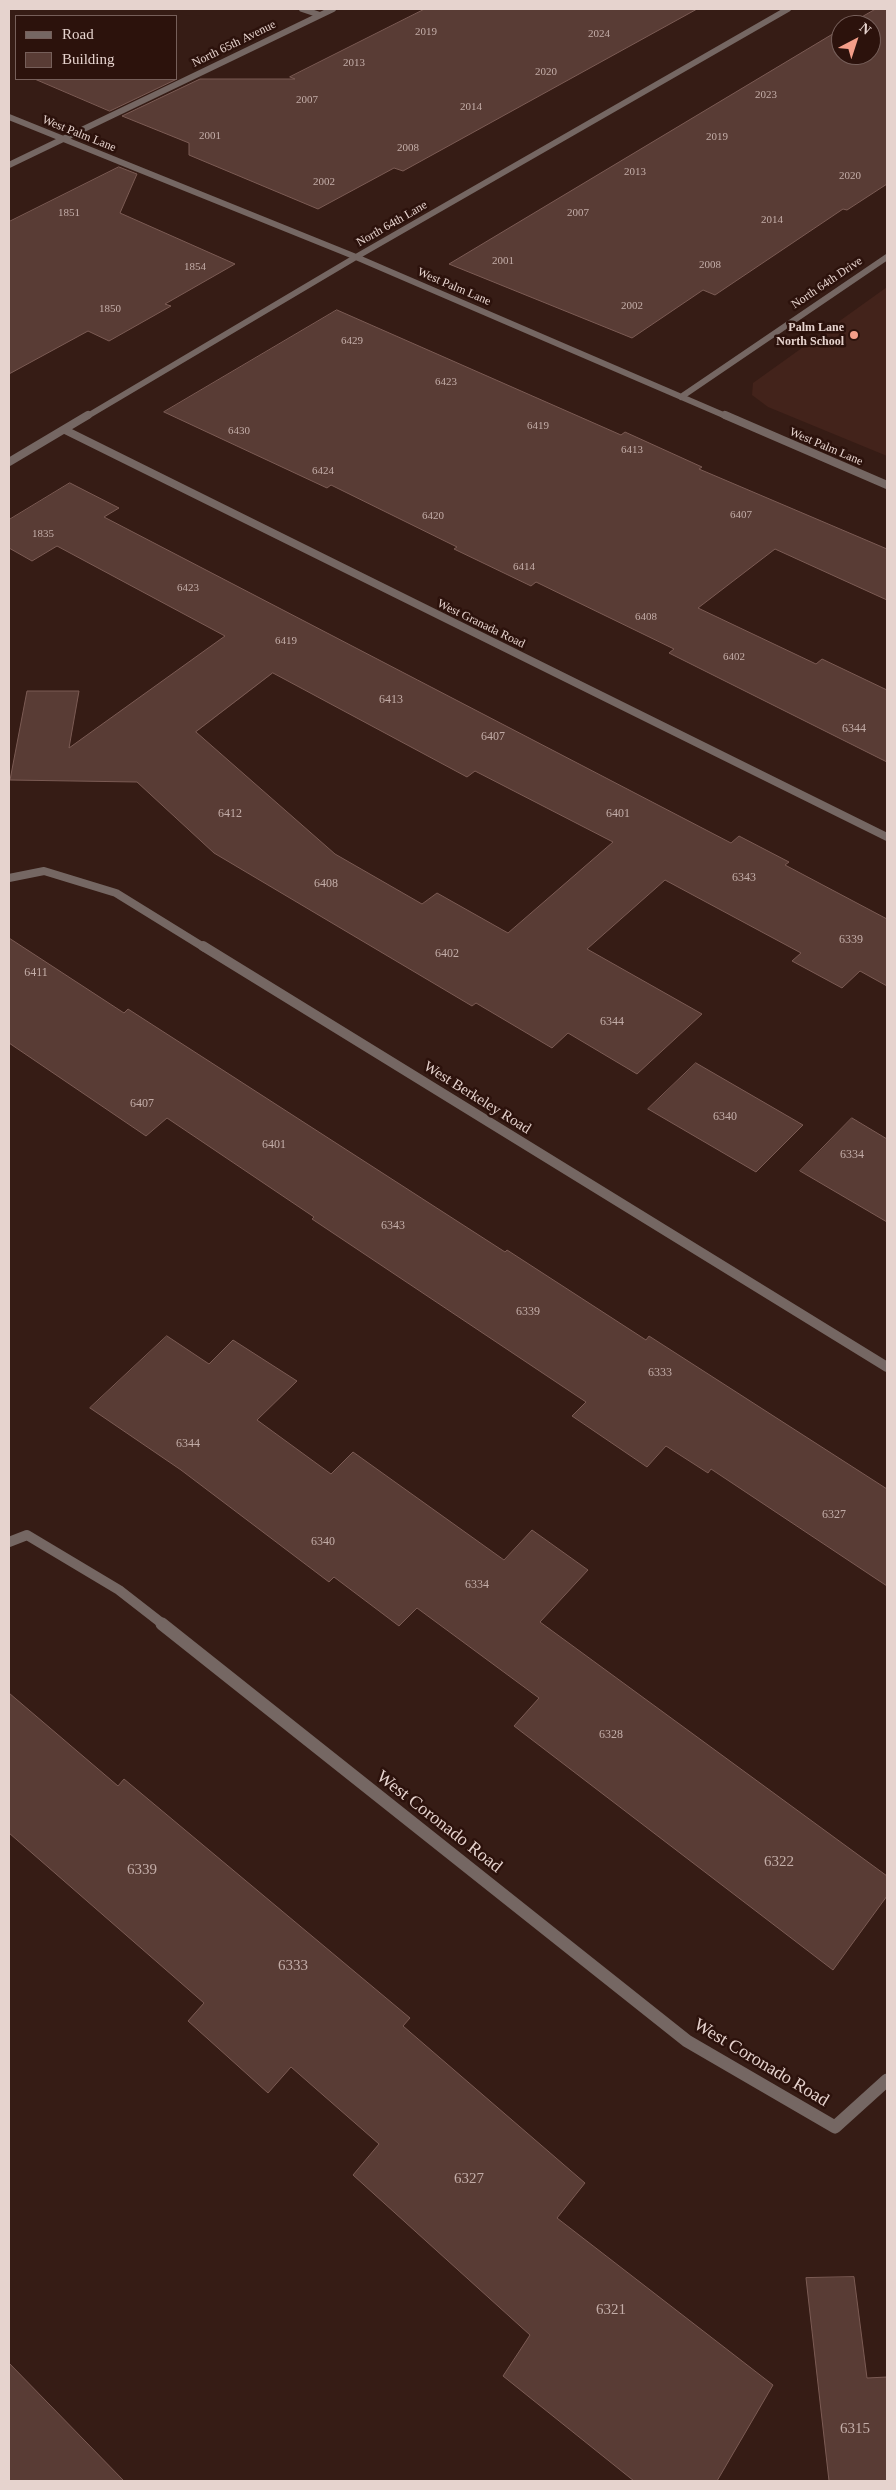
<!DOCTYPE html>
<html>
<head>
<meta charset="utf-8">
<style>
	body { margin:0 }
	#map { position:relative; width:896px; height:2490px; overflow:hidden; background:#361c15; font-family:"Times New Roman",serif }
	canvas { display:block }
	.frame { position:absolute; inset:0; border:10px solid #e6d3ce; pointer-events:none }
	.legend { position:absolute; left:15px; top:15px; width:162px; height:65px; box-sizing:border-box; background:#2c120c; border:1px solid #765f5a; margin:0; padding:6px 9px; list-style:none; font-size:15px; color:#e6d3ce }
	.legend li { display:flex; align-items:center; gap:10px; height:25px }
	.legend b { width:25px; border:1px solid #765f5a }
	.north { position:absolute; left:831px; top:15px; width:50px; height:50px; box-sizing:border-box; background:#2c120c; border:1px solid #765f5a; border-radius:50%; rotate:40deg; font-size:14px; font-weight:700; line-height:20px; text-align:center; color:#e6d3ce }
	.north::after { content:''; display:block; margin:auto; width:18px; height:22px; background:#f49e89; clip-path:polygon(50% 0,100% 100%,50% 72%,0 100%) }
</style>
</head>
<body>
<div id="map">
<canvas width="896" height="2490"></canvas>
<div class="frame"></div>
<ul class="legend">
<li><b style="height:6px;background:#756763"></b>Road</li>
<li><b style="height:14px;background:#593c35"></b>Building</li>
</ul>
<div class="north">N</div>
</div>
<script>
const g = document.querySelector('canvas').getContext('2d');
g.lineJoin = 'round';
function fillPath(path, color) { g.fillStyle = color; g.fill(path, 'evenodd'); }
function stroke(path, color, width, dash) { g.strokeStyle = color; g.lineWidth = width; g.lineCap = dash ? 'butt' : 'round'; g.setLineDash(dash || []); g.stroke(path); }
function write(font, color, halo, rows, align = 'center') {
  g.font = font + ' "Times New Roman",serif'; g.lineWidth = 5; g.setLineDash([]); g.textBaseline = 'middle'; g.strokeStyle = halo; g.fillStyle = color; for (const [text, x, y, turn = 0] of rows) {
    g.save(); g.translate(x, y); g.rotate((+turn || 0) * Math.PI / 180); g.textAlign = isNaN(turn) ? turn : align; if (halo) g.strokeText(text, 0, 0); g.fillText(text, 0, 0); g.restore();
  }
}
fillPath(new Path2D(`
	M887,287V456L768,407L752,395L753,383Z`), '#43231b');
const building = new Path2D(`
	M425,9H697L403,171L394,168L318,209L189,155V143L122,116L200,79H295L290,77Z
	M876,9H887V184L847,210L843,209L715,295L703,290L632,338L449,264L841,29V55H871V25H848Z
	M35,79H177L110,111Z
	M119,167L137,174L120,213L235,264L165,304L171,306L109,341L88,331L9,374V222Z
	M337,310L621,435L625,432L702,467L699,469L887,549V600L775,549L698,608L816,664L822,659L887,690V762L669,653L674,649L536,582L531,586L454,549L457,547L331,485L327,488L164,412Z
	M70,483L119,508L104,517L731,843L739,836L789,862L785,865L887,919V986L860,971L842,988L792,961L801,953L665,880L587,949L702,1014L637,1074L568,1033L552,1048L476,1003L472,1006L214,853L137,782L10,780L27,691H79L69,748L225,636L57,546L32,561L9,548V520ZM273,673L467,777L475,771L613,842L508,933L437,893L422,904L335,854L196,732Z
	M9,938L124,1013L128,1009L505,1252L507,1250L646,1340L649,1336L887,1489V1586L711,1469L708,1473L666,1446L647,1467L572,1416L586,1402L312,1219L314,1217L167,1118L146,1136L9,1043Z
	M696,1063L803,1125L756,1172L648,1109Z
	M852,1118L887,1139V1222L800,1171Z
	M167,1336L209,1364L233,1340L297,1381L257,1420L331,1474L353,1452L504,1560L532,1530L588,1570L540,1622L887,1876V1896L833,1970L514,1726L539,1698L417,1608L399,1626L334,1577L329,1582L181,1470L90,1408Z
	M9,1693L118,1786L124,1779L410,2018L403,2026L585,2183L557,2218L773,2385L717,2481H634L503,2376L530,2335L353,2175L379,2144L291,2067L268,2093L188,2021L204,2003L9,1833Z
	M854,2277L867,2378L887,2377V2481H829L806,2278Z
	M9,2363L124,2481H9Z`);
fillPath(building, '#593c35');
stroke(building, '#7b5b54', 1);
stroke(new Path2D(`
	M302,9L320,15
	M9,117L356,257L728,417
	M9,165L333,9
	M681,397L887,257
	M86,417L356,257L788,9`), '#756763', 6);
stroke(new Path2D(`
	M725,415L887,485
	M65,430L887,837
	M9,462L88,415
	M9,878L44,871L116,893L205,948`), '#756763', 8);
stroke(new Path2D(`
	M203,946L887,1367
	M9,1542L27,1535L119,1590L164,1625`), '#756763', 10);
stroke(new Path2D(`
	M162,1624L687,2041L835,2127L887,2080`), '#756763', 13);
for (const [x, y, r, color] of [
	[854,335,5,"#f49e89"]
]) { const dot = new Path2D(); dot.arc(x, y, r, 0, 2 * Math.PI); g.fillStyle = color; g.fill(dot); stroke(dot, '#2c120c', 2); }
write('11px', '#c3ada8', null, [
	["2019",426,32],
	["2024",599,34],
	["2013",354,63],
	["2020",546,72],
	["2023",766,95],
	["2007",307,100],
	["2014",471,107],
	["2001",210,136],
	["2019",717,137],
	["2008",408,148],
	["2013",635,172],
	["2020",850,176],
	["2002",324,182],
	["1851",69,213],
	["2007",578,213],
	["2014",772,220],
	["2001",503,261],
	["2008",710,265],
	["1854",195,267],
	["2002",632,306],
	["1850",110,309],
	["6429",352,341],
	["6423",446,382],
	["6419",538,426],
	["6430",239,431],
	["6413",632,450],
	["6424",323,471],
	["6407",741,515],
	["6420",433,516],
	["1835",43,534],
	["6414",524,567],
	["6423",188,588],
	["6408",646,617],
	["6419",286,641],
	["6402",734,657]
]);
write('12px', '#e6d3ce', '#2c120c', [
	["North 65th Avenue",234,44,-26],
	["West Palm Lane",79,134,22],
	["North 64th Lane",392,224,-30],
	["North 64th Drive",827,283,-34],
	["West Palm Lane",454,287,23],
	["West Palm Lane",826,447,23],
	["West Granada Road",481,624,26]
]);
write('bold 12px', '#e6d3ce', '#2c120c', [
	["Palm Lane",844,328],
	["North School",844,342]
], 'right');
write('12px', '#c3ada8', null, [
	["6413",391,700],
	["6344",854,729],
	["6407",493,737],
	["6412",230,814],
	["6401",618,814],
	["6343",744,878],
	["6408",326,884],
	["6339",851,940],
	["6402",447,954],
	["6411",36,973],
	["6344",612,1022],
	["6407",142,1104],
	["6340",725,1117],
	["6401",274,1145],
	["6334",852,1155],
	["6343",393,1226],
	["6339",528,1312],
	["6333",660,1373],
	["6344",188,1444],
	["6327",834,1515],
	["6340",323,1542],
	["6334",477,1585],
	["6328",611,1735]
]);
write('15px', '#e6d3ce', '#2c120c', [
	["West Berkeley Road",477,1098,32]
]);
write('15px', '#c3ada8', null, [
	["6322",779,1862],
	["6339",142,1870],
	["6333",293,1966],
	["6327",469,2179],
	["6321",611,2310],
	["6315",855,2429]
]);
write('18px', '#e6d3ce', '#2c120c', [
	["West Coronado Road",439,1822,38],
	["West Coronado Road",761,2063,31]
]);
</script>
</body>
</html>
